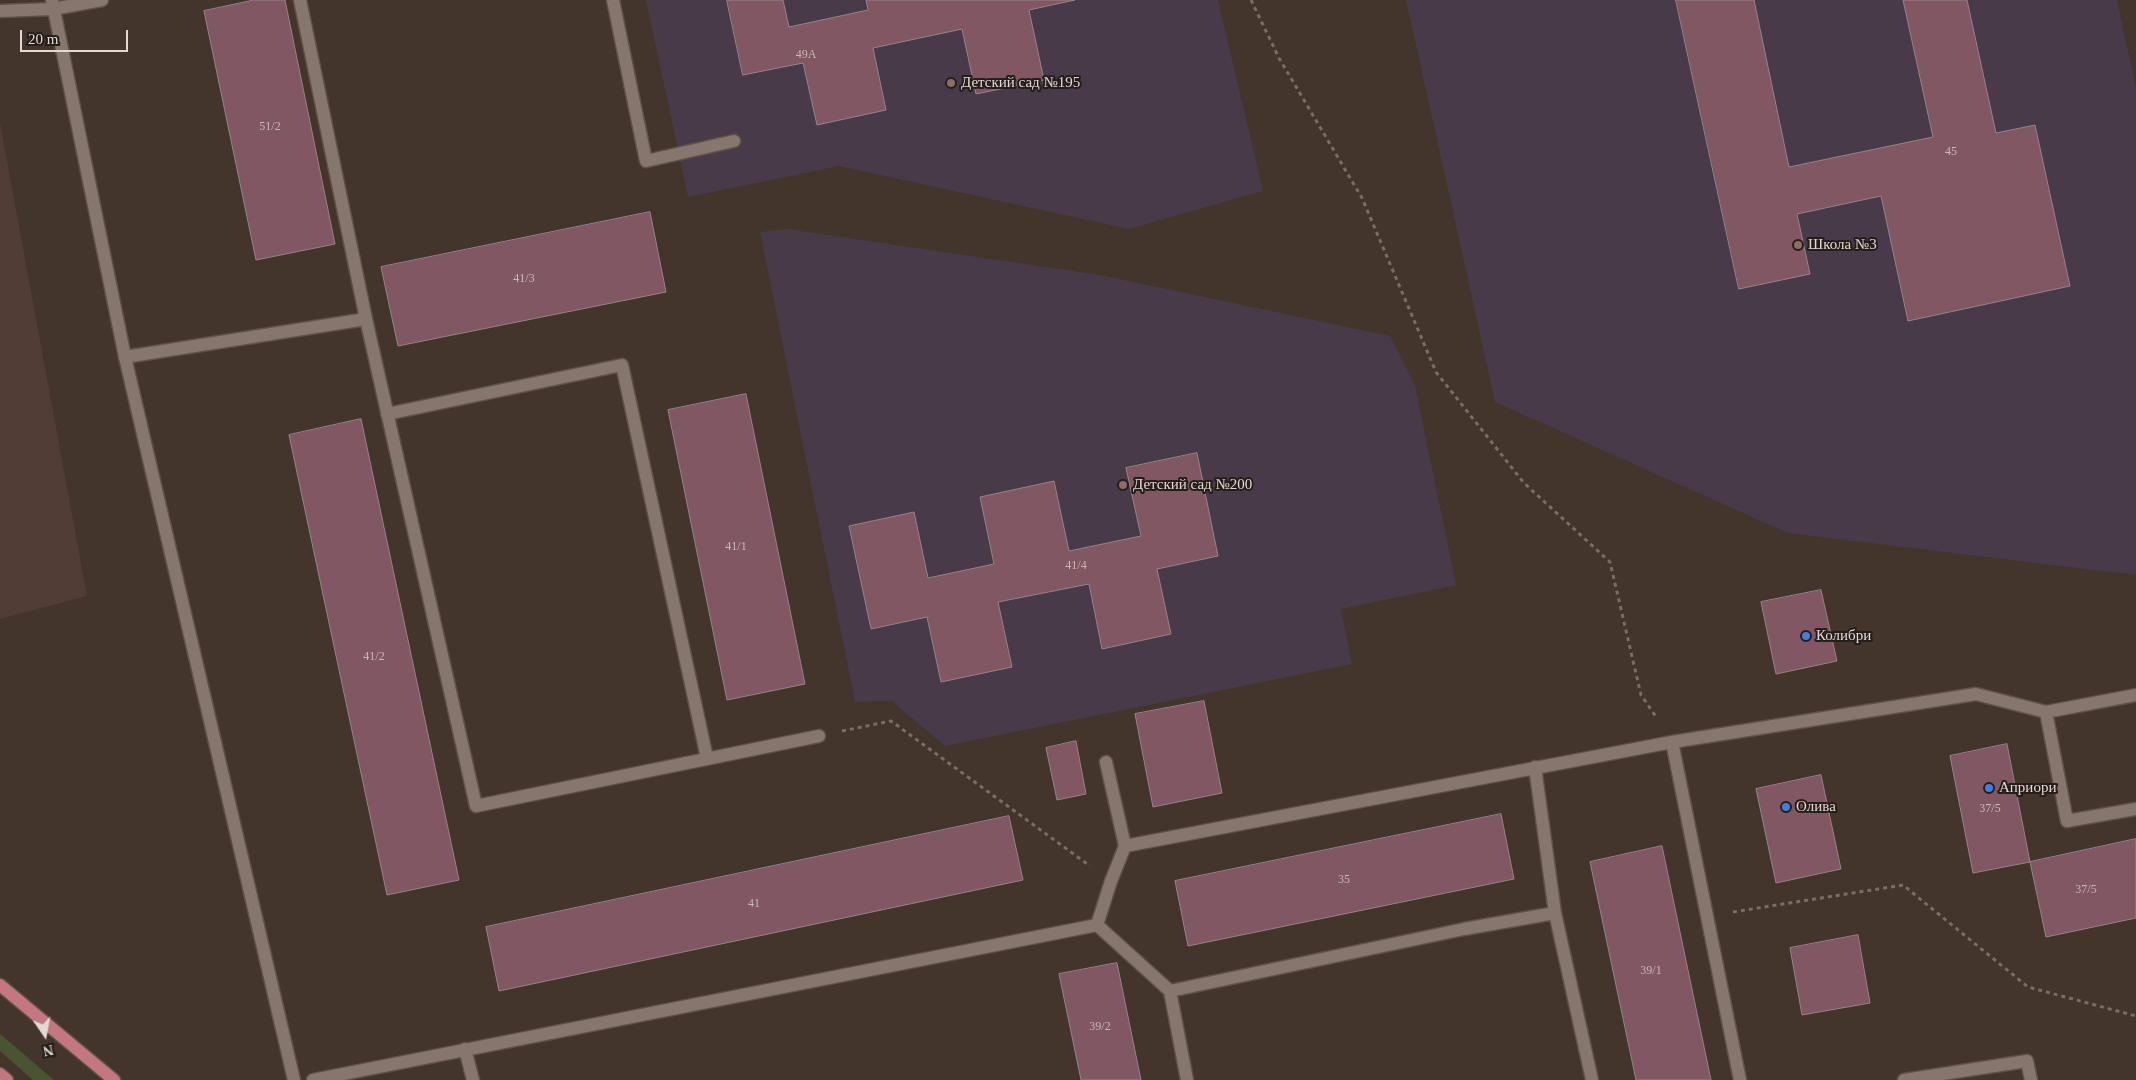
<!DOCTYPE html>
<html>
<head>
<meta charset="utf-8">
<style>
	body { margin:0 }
	#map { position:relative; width:2136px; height:1080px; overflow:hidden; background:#43342c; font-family:"Times New Roman",serif }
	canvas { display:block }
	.north { position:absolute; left:20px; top:1010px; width:50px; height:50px; -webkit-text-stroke:4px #241d19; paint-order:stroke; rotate:168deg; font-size:14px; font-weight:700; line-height:20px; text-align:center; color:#e2d9d3 }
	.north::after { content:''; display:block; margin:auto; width:18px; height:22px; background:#e2d9d3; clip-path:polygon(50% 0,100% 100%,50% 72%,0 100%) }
	.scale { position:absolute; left:20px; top:30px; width:108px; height:22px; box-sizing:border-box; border:2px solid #e2d9d3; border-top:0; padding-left:6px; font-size:15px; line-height:18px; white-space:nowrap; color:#e2d9d3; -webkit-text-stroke:4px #241d19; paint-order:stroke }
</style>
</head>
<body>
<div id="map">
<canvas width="2136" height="1080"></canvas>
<div class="north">N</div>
<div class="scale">20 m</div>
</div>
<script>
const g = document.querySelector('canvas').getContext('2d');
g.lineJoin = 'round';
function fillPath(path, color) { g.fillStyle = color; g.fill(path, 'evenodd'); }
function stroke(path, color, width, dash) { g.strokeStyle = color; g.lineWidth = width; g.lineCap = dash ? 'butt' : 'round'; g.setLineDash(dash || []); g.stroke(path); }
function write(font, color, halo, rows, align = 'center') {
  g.font = font + ' "Times New Roman",serif'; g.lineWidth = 4; g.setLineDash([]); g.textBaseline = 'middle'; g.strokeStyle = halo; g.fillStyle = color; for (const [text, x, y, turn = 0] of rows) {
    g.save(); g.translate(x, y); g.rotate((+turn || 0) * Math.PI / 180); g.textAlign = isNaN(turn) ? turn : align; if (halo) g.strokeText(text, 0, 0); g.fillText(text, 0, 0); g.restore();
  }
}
fillPath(new Path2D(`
	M0,123L87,596L0,619Z`), '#513d36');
fillPath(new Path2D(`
	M646,0H1218L1263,191L1129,229L839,166L688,197Z
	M1406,0H2117L2136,88V575L1788,533L1495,402Z
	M787,229L1100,275L1390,336L1415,385L1456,585L1341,609L1352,664L945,746L892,701L855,702L760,232Z`), '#483a48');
fillPath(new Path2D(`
	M0,1034L54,1080H33L0,1051Z`), '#4b5432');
const building = new Path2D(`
	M254,0H285L335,244L256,260L204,11Z
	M727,0H783L789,27L868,10L866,0H1075L1029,10L1044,80L976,94L962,29L873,48L886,110L817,125L803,63L743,75Z
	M1676,0H1754L1789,167L1933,137L1903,0H1967L1996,133L2035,125L2070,286L1908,321L1881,196L1797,214L1810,274L1739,289Z
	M650,212L666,292L398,346L381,267Z
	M746,394L805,684L727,700L668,410Z
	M361,419L459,880L387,895L289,435Z
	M1197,453L1218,556L1157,569L1171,634L1102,649L1089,584L998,602L1012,667L941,682L927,617L871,629L849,526L914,512L928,578L994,564L980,497L1054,481L1069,551L1141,536L1126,468Z
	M1821,590L1837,661L1776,674L1761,602Z
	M1204,701L1222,793L1153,807L1135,714Z
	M1076,741L1086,794L1057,800L1046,748Z
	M2007,744L2030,862L1973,873L1950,756Z
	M1821,775L1841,869L1776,883L1756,789Z
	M1501,814L1514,879L1188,946L1175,881Z
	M1009,816L1023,880L499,991L486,927Z
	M2136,839V918L2046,937L2030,862Z
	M1662,846L1711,1080H1636L1590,862Z
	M1858,935L1870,1003L1802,1015L1790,948Z
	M1117,963L1141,1080H1081L1059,974Z`);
fillPath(building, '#805763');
stroke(building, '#978388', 1);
const lane = new Path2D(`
	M613,0L646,161L734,141
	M0,11L53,9L102,0
	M366,319L476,806L819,736
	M125,357L366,319L300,0
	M387,414L622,365L707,758
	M2046,712L2067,821L2136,809
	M1672,742L1740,1080
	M1106,762L1125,846
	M1535,767L1555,913L1592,1080
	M1097,925L1111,881L1125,846L1672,742L1976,694L2046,712L2136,695
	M1170,991L1187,1080
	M465,1049L473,1080
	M313,1080L1097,925L1170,991L1464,929L1555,913
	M1904,1080L2027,1061L2031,1080`);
const street = new Path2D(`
	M52,0L125,357L294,1080`);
const primary = new Path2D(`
	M0,985L114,1080
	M0,1074L7,1080`);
stroke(lane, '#5d5149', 15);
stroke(street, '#5d5149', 15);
stroke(primary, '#5d5149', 15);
stroke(new Path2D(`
	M1251,0L1279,58L1362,198L1436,372L1524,483L1610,562L1641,695L1657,718
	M842,731L891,721L1090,866
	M1733,912L1903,885L2028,987L2136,1016`), '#7a6d65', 3, [4, 4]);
stroke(lane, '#87766d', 12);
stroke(street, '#87766d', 12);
stroke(primary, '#c47781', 12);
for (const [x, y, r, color] of [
	[951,83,5,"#8d6e63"],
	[1798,245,5,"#8d6e63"],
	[1123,485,5,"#8d6e63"],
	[1806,636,5,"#3f7fe0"],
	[1989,788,5,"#3f7fe0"],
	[1786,807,5,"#3f7fe0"]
]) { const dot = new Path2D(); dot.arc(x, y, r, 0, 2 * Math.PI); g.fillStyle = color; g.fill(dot); stroke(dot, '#241d19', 2); }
write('12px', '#cab8b7', null, [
	["49А",806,55],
	["51/2",270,127],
	["45",1951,152],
	["41/3",524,279],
	["41/1",736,547],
	["41/4",1076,566],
	["41/2",374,657],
	["37/5",1990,809],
	["35",1344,880],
	["37/5",2086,890],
	["41",754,904],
	["39/1",1651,971],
	["39/2",1100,1027]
]);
write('15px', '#e2d9d3', '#241d19', [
	["Детский сад №195",961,83],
	["Школа №3",1808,245],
	["Детский сад №200",1133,485],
	["Колибри",1816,636],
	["Априори",1999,788],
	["Олива",1796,807]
], 'left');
</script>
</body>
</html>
